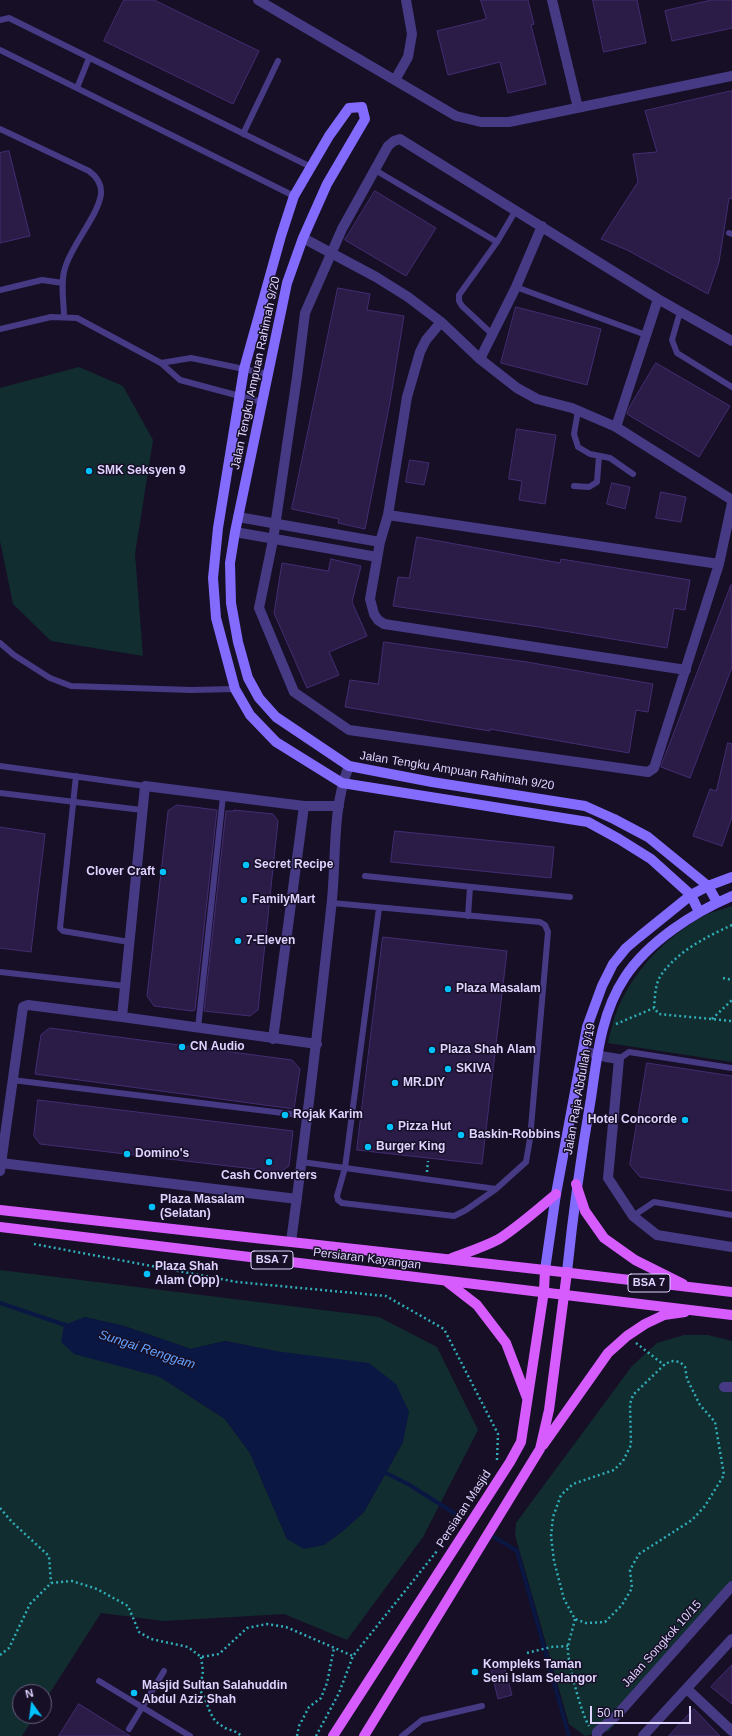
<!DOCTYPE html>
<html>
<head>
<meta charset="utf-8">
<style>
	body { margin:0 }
	#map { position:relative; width:732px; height:1736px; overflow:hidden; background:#160f26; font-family:Arial,sans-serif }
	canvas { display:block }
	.north { position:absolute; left:12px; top:1684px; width:40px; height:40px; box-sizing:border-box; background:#160f26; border:1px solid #665e7d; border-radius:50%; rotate:346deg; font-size:11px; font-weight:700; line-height:16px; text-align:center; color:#dfd4ff }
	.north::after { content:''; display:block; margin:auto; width:14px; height:18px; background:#01c2fd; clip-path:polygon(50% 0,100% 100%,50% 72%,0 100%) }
	.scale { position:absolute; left:590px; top:1706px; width:101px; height:18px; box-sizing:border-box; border:2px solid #dfd4ff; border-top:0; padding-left:5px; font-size:12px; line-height:14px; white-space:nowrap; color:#dfd4ff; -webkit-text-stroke:3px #160f26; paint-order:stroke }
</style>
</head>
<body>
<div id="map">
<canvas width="732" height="1736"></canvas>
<div class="north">N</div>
<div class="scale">50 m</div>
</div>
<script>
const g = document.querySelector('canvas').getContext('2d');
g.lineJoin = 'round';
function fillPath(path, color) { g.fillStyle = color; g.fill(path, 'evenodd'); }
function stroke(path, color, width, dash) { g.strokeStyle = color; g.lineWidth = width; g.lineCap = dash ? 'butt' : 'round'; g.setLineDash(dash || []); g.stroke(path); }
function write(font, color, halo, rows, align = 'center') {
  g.font = font + ' Arial,sans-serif'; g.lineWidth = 3; g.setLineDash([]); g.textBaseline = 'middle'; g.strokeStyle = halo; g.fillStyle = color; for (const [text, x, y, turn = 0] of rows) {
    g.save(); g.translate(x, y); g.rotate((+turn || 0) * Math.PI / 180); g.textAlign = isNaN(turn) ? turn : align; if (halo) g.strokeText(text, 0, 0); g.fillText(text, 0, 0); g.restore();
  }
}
fillPath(new Path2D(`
	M79,367L123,386L153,440L135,554L143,656L51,641L13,604L0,541V388Z
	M732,906V1062L608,1043C610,1034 612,1024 615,1016C630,973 666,936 706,915C714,911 724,909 732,906Z
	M0,1270L379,1317L437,1347L478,1430L423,1537L347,1640L284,1614L164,1621L101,1613L44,1702V1692H20V1716H35L22,1736H0ZM85,1317L124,1326L191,1349L225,1341L275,1351L403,1442L364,1512L344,1530L324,1545L287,1539L250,1453L225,1419L160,1377Z
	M684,1335H708L732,1341V1590L609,1731L585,1736L569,1724L515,1535L516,1523L632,1366L657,1343Z`), '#122d30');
fillPath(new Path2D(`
	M85,1317L124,1326L191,1349L225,1341L275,1351L369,1363L396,1384L409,1412L403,1442L364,1512L344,1530L324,1545L304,1549L287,1539L250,1453L225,1419L160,1377L74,1354L61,1342L64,1325Z`), '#0a1743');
stroke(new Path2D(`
	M0,1303L68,1326
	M381,1474L386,1473L408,1484L454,1513
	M494,1537L517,1551L569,1736`), '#0a1743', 4);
const building = new Path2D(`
	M124,0H154L259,51L233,104L104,41Z
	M481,0H528L534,24L531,25L546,84L508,93L500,62L448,75L437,31L486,19Z
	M593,0H637L646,43L604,52Z
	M712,0H732V28L672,41L665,11Z
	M732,91V199L729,198L719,262L708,294L627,250L601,239L638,182L633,154L657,152L645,111Z
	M9,151L30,236L0,243V153Z
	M375,191L436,228L406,276L345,240Z
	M338,288L370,294L367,310L404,316L390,402L365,529L338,523L339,519L292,509Z
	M516,307L601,329L587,385L501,363Z
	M656,363L730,406L699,457L627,414L629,408Z
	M517,429L556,435L545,504L519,500L522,481L509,479Z
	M410,460L429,463L424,485L406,482Z
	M612,483L630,487L625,509L607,504Z
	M661,492L686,497L681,522L656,518Z
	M417,537L560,563L561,559L690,580L685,610L674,608L667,648L539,627L393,606L398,577L409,578Z
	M331,559L361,566L352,602L367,636L329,652L339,675L307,688L274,613L282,563L328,571Z
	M731,585L732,667L690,778L661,767Z
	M384,642L527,662L653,684L648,712L636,710L629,753L490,729V731L345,707L350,680L378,684Z
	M728,743L732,744V817L722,846L693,836L710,789L716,791Z
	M177,805L217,810L195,1010L192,1011L154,1006L147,996L168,811Z
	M234,810L273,814L278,821L258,1010L250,1016L204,1011L226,811H234Z
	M0,827L45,834L31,952L0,948Z
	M395,831L554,847L551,878L391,862Z
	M383,937L507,951L482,1164L357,1150Z
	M50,1028L292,1060L300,1069L294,1109L35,1074L41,1035Z
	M647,1063L732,1076V1191L640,1177L630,1165Z
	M38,1100L293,1131L289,1166L280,1172L40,1144L34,1136Z
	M503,1662L512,1695L498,1699L490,1666Z
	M732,1665V1704L711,1687Z
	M79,1704L130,1736H59Z
	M694,1709L720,1736H669Z`);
fillPath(building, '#2a1b47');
stroke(building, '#442d72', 1);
stroke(new Path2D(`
	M732,925C706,937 678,951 661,975C655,984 655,997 654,1008L659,1014L732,1021
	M723,978L732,980
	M712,1019L732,1000
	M616,1024L654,1008
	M427,1172L428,1161
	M34,1244L237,1282L386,1296L444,1329L498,1434L497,1460
	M636,1343L664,1365L633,1395L630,1404L631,1445L623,1461L614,1470L573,1484L561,1495L553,1517L551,1536L554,1561L564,1599L575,1619L586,1623L605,1622L622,1605L632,1588L630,1570L639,1554L692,1520L705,1506L724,1475L715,1422L700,1405L687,1379L685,1367L680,1362L671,1361L664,1365
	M0,1508L12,1522L49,1556L51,1583
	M575,1619C573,1628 570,1637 568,1646C566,1658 582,1716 589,1726
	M527,1653L551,1647L568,1646
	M0,1655L9,1648L30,1604L51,1583L72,1581L97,1589L128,1606L139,1632L151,1639L188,1647L201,1657L219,1654L247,1628L267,1624L286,1627L353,1656
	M201,1657L203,1671L200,1690L205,1699L210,1712L215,1721L225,1728L236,1732L242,1736
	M297,1736L299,1726L309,1707L321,1698L327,1683L334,1648
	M316,1736L339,1693L353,1656L437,1551`), '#30adb7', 2.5, [2, 3]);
stroke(new Path2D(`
	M0,20L9,18L311,167
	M0,50L294,196
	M77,88L89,58
	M0,129L89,171C97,177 102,184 101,194C98,216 72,244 65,268C60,283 64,302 64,317
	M243,134L278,61
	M375,170L497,242
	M729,233L732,234
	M516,287L646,335
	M0,290L42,280L63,283
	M680,312L672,340L677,353L732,387
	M0,329L51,317L77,318L161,363L180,380L262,402
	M493,335L462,306L459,301V295L497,242L516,210
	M161,363L191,358L268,374
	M578,411L574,434L578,447L590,454L610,458L633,474
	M574,486L589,487L597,482L599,456
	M0,643L14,655L50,678L71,686L191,690L235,689
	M0,766L145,786
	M76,776L60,928L63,931L129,942
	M0,793L142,810
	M365,876L570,897
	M379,908L345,1168L337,1196L338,1200L342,1203L454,1216L466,1210L496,1189
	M468,916L470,887
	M0,972L125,986
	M198,1028L223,796
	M619,1059L629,1052L732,1068
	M12,1080L308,1116
	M302,1162L496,1189L526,1162L530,1139L548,932L545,925L540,922L332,903
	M633,1216L654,1202L732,1215
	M99,1681L190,1736
	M129,1729L164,1671
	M402,1736L422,1720L482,1706`), '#473a84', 6);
stroke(new Path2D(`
	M258,0L456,116L481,122H509L732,76
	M552,0L578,108
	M395,80L408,57L412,34L406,0
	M303,238L376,277L408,297L441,322L480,359L517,388L537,399L572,408L616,427L732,500
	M441,322L426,340L420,352L407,397L388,515L380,542L370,599L374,614L378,620L384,624L686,670
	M732,341L658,299L400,139L394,141L388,146L342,229L305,313L297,377L273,540L259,608L294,692L349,730L648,772L654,768L719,564L732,503
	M480,359L516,287L542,226
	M616,427L658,299
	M388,515L719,564
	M238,517L380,542
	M235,532L377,557
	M122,1017L145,786L304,806H339
	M273,1039L304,806
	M583,1051L606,1057L619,1059L608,1178L633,1216L657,1235L732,1247
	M1,1163L297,1199
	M0,1171L23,1007L28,1005L122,1017L317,1044
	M291,1242C306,1131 319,1020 331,909C337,862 331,810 349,766
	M724,1387H732
	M687,1689L732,1731
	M597,1736V1732L617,1715L732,1586
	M643,1736L732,1639`), '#473a84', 10);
stroke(new Path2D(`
	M699,912L691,895L651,859L619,839L588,822L342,783L276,742L250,715L235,689L216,618L213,578L218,528L244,369L281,236L294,196L329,136L349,108L362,107L365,119L327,184L303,238L287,283L235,532L230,563L231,603L238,642L248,678L259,698L276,717L349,766L432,782L585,806L614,819L648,837L708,886L717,902
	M545,1270L556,1194L587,1027L602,986L613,964L626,948L639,937L691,895L708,886L732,877
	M567,1272C573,1214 581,1156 591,1098C597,1057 601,1013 625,977C648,942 694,912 732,896`), '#836bfe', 10);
stroke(new Path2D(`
	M576,1184L585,1211L604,1238L635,1260L683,1284
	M0,1210L545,1270L732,1292
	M0,1227L732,1315
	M452,1258C468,1252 484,1247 499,1239C519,1226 537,1210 556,1194
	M446,1281L477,1305L506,1343L527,1398
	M543,1445L608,1353L627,1336L645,1324L664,1315L685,1312
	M333,1736L510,1462L521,1442L544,1291L545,1270
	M364,1736L540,1449L549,1410L567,1272`), '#d75cfe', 10);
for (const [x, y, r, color] of [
	[89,471,4,"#01c2fd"],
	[246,865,4,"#01c2fd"],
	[163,872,4,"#01c2fd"],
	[244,900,4,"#01c2fd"],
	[238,941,4,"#01c2fd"],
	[448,989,4,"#01c2fd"],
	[182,1047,4,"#01c2fd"],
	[432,1050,4,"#01c2fd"],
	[448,1069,4,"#01c2fd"],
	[395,1083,4,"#01c2fd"],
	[285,1115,4,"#01c2fd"],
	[685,1120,4,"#01c2fd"],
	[390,1127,4,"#01c2fd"],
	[461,1135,4,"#01c2fd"],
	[368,1147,4,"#01c2fd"],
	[127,1154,4,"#01c2fd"],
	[269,1162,4,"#01c2fd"],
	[152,1207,4,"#01c2fd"],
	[147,1274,4,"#01c2fd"],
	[475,1672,4,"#01c2fd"],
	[134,1693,4,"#01c2fd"]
]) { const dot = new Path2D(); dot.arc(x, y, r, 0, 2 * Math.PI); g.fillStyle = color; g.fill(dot); stroke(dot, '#160f26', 1.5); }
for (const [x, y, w] of [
	[272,1260,42],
	[649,1283,42]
]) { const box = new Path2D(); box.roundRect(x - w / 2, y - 9, w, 18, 3); g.fillStyle = '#160f26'; g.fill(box); stroke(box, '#dfd4ff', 1); }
write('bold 11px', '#dfd4ff', null, [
	["BSA 7",272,1260],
	["BSA 7",649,1283]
]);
write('12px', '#dfd4ff', '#160f26', [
	["Jalan Tengku Ampuan Rahimah 9/20",256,373,-78],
	["Jalan Tengku Ampuan Rahimah 9/20",457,771,9],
	["Jalan Raja Abdullah 9/19",580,1089,-80],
	["Persiaran Kayangan",367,1259,7],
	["Persiaran Masjid",464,1509,-57],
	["Jalan Songkok 10/15",662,1644,-48]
]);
write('bold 12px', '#dfd4ff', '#160f26', [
	["SMK Seksyen 9",97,471],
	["Secret Recipe",254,865],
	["Clover Craft",155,872,"right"],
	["FamilyMart",252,900],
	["7-Eleven",246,941],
	["Plaza Masalam",456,989],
	["CN Audio",190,1047],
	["Plaza Shah Alam",440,1050],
	["SKIVA",456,1069],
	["MR.DIY",403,1083],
	["Rojak Karim",293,1115],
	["Hotel Concorde",677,1120,"right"],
	["Pizza Hut",398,1127],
	["Baskin-Robbins",469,1135],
	["Burger King",376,1147],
	["Domino's",135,1154],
	["Cash Converters",269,1176,"center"],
	["Plaza Masalam",160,1200],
	["(Selatan)",160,1214],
	["Plaza Shah",155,1267],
	["Alam (Opp)",155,1281],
	["Kompleks Taman",483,1665],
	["Seni Islam Selangor",483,1679],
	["Masjid Sultan Salahuddin",142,1686],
	["Abdul Aziz Shah",142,1700]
], 'left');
write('italic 13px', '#63a1fe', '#160f26', [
	["Sungai Renggam",147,1350,18]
]);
</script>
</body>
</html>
